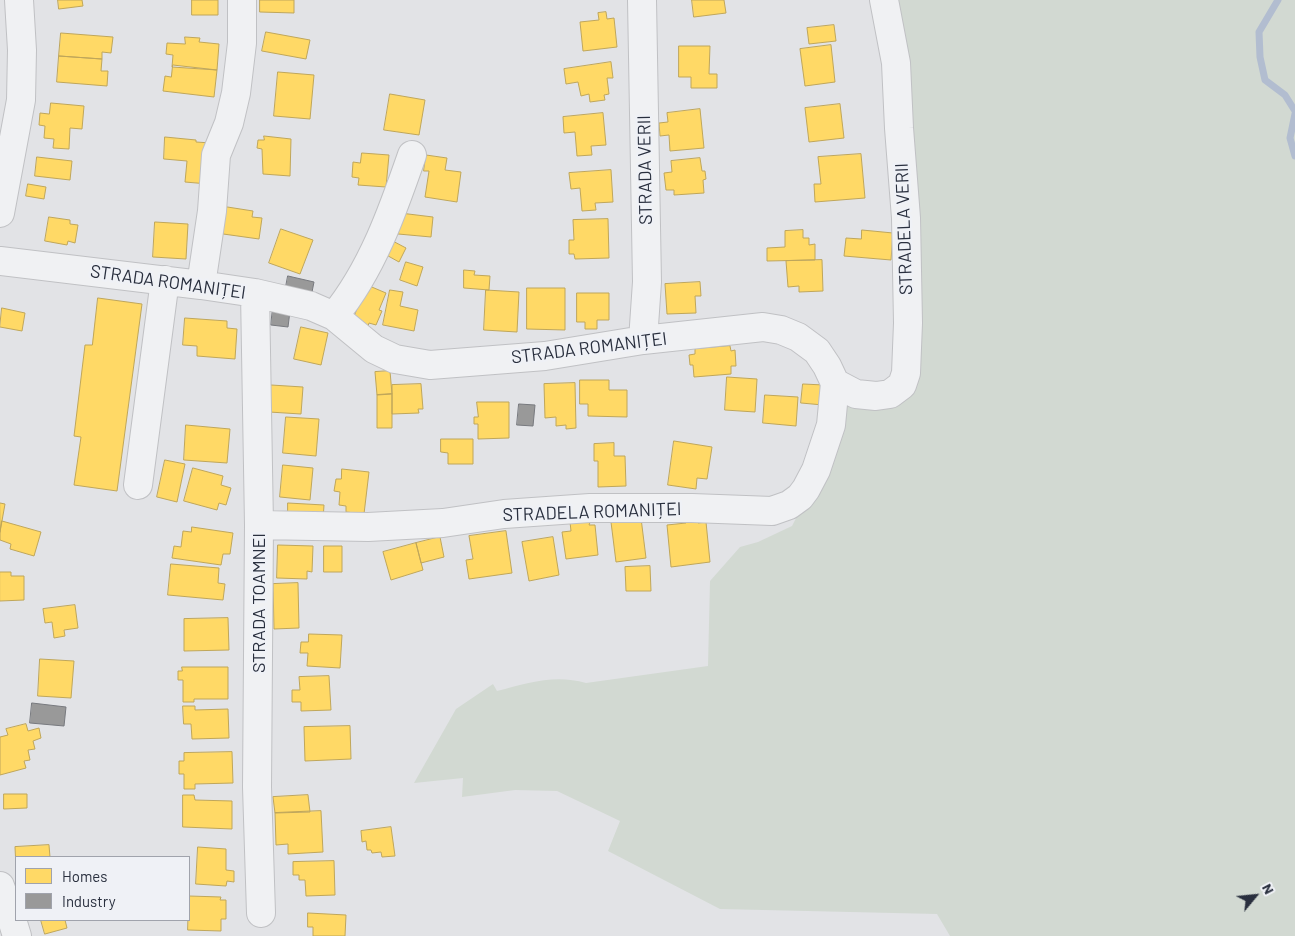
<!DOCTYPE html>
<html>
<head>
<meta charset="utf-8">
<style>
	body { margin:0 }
	#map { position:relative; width:1295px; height:936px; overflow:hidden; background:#e2e3e6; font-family:Barlow,sans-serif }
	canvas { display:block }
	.legend { position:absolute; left:15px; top:856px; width:175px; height:65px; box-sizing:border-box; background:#eff1f6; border:1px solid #a0a3ac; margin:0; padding:6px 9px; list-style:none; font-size:15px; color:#292f3e }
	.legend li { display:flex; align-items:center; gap:10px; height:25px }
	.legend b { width:25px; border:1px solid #a0a3ac }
	.north { position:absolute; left:1230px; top:871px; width:50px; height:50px; -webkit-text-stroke:4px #eff1f6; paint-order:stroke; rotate:62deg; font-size:14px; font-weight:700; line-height:20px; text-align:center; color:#292f3e }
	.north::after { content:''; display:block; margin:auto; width:18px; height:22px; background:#292f3e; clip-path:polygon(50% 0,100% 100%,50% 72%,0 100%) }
</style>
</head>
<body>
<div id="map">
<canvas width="1295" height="936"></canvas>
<ul class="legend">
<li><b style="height:14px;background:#ffd966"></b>Homes</li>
<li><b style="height:14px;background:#999"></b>Industry</li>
</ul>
<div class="north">N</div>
</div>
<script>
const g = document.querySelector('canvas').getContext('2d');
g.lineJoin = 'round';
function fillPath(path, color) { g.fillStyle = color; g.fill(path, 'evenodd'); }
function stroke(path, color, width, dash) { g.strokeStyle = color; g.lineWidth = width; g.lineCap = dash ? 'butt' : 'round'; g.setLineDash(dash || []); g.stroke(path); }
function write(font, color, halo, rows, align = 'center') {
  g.font = font + ' Barlow,sans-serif'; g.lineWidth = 5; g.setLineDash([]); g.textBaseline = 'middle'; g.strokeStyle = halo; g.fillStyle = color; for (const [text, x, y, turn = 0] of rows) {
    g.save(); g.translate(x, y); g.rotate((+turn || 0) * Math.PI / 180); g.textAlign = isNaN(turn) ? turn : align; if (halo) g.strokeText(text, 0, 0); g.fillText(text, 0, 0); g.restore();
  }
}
fillPath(new Path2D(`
	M896,0H1295V936H950L937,914L720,909L608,851L620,821L557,791L515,790L462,797L463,778L414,783L456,709L493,684L497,691C528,683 555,674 586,683L708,666L710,581L740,547L758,542L792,526L804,503L842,401L895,408L909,396Z`), '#d2d9d2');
const homes = new Path2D(`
	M58,0H82L83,6L59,9Z
	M192,0H218V15H192Z
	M260,0H294V13L260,12Z
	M692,0H724L726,13L694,17Z
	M606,12L607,19L614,18L617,47L583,51L580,22L599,20L598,13Z
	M834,25L836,41L809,44L807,28Z
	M266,32L310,40L306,59L262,51Z
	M61,33L113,37L111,53L102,52V59L59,56Z
	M185,37L200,38L199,42L219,44L217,70L172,67L173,55L166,54L167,43L185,44Z
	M831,45L835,82L805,86L800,49Z
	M679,46H710L709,74H717V88H691V77H679Z
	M59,56L102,59L101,71H108L107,86L57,82Z
	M611,62L613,78H607L609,94L604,95L605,100L590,102L589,94L581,96L578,82L566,84L564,69Z
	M173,65L217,70L214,97L163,91L165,76L171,77Z
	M278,72L314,75L310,119L274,116Z
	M390,94L425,100L419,135L384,130Z
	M51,103L84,106L82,129L70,128L69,149L53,148L54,139L44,138L45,126L39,125L40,113L49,114Z
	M840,104L844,138L809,142L805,108Z
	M700,109L704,148L670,151L669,135L660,136L659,123L668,122L667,113Z
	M603,113L606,145L591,146L592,155L577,156L575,132L564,133L563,117Z
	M264,136L291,139L290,176L263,174L262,149L257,148L258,140H264Z
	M165,137L196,140V142L211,143L208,184L185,182L187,161L164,159Z
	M362,153L389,155L386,187L358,185L359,178L352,177L353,162L360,163Z
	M861,154L865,198L815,202L814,184H821L818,157Z
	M426,155L447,158L445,170L461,172L457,202L425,197L429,171H424Z
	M37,157L72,161L70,180L35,176Z
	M700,158L702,171H705L706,179L703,180L704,193L674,195V190H666L664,173L672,172L671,161Z
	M611,170L613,202L595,203L596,210L582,211L580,188L571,189L569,173Z
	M28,184L46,187L44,199L26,196Z
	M221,206L253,211L252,217L262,218L259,239L216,233Z
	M400,213L433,217L431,237L398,234Z
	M49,217L70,220V224L78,225L75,243L68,241L67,245L45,241Z
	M608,219L609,258L575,259L574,254H569V240H574L573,220Z
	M155,222L188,224L186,259L153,257Z
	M281,229L313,240L300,274L269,263Z
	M803,230V238H809V245L815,244V260L767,261V248L785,247V231Z
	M862,230L893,233L891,260L844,256L846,238L861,239Z
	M387,238L406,248L399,262L381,252Z
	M822,260L823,291L799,292V286L788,287L786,261Z
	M406,262L423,267L417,286L400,280Z
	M464,270L475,271L474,275L490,276L489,290L464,288Z
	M700,282L701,296H695L696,313L667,314L665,284Z
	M367,285L386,293L379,310L382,311L376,325L369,323L368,326L353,320Z
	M527,288H565V330L527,329Z
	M390,290L403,292L400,306L418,310L414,331L383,325Z
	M486,290L519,292L517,332L484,330Z
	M577,293H609V320H597V329H585V322H577Z
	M98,298L142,304L117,491L74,485L81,437L74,436L85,345H92Z
	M2,308L25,313L22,331L0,327Z
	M185,318L227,321V328L237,329L235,359L197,356V346L183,345Z
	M301,327L328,333L321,365L294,359Z
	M730,346L731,351L735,350L736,366H731V374L694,377L693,365H690L689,355L695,354V349Z
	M390,371L392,394L377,395L375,372Z
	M727,377L757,379L755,412L725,410Z
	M580,380H609V390H627V417L588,416V404H580Z
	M575,383L576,428L566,429V425L556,426V417L545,418L544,384Z
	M421,384L423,409H418L419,413L392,414V385Z
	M803,384L824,385L823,405L801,403Z
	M271,385L303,387L301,414L269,412Z
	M392,394V428H377V395Z
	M765,395L798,397L796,426L763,423Z
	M477,402H509V438L478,439V424H474V417H478Z
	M286,417L319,419L316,456L283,453Z
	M186,425L230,429L227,463L184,460Z
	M441,439H473V464H448V453L441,452Z
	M674,441L712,447L707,479L697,478L696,489L668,485Z
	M614,443V456H625L626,486L598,487V461H594V444Z
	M165,460L185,464L177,502L157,497Z
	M283,465L313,468L310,500L280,497Z
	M193,468L223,476L221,485L231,488L226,505L219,503L217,510L184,501Z
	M342,469L369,472L364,514L346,512V506L339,505L340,492L334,491L336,479H341Z
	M0,503L5,504L0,532Z
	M288,503L324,505L323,520L288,518Z
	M697,515L698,523L706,522L710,562L671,567L667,525L686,523L685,516Z
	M641,518L646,558L616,562L611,522Z
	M591,520L589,525H595L598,555L566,559L562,532L571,531L570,522Z
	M2,521L41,532L34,556L10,549L11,544L0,540V532Z
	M192,527L233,533L230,554H223L221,565L172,558L174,546L181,547L183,531L191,532Z
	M506,531L512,573L469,579L466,560L473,559L469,536Z
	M440,537L444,557L421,563L416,543Z
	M553,537L559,575L529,581L522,542Z
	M416,543L423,570L391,580L383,552Z
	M278,545L313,546L312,572L307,571V579L277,578Z
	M324,546H342V572H324Z
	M171,564L219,568L218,583L225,584L223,600L168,595Z
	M650,566L651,591H626L625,567Z
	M0,572H11V576H24V600L0,601Z
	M298,583L299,628L274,629L273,584Z
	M75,605L78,628L64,630L65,636L54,638L52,622L45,623L43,609Z
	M228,618L229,650L184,651V619Z
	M309,634L342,635L340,668L307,666L308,653H300L301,642H308Z
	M40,659L74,661L71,698L38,696Z
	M182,667H228V699H194V702H183V680H178V671H182Z
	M329,676L331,710L301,711V702H292V690H300L299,677Z
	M183,706H195V710L228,709L229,738L192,739L191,724H184Z
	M26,724L28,731L39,728L41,738L33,741L35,749L28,750L30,760L24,761L26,768L0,775V737L8,735L6,729Z
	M350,726L351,759L305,761L304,727Z
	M232,752L233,783L195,784V789H184V774H179V761H184V753Z
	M4,794H27V808L4,809Z
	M183,795H194L195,800L232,801V829L183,827Z
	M308,795L310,812L275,813L273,797Z
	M321,811L323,852L288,854V844L276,845L275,813Z
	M391,827L395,856L382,857L381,852L372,853L371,850H367L366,841L362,842L361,831Z
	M49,845L50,857H16V867L15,847Z
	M198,847L226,849V870L234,871V882L227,881L226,886L196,884Z
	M334,861L335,895L306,896L305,880H299V875H293V862Z
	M189,896L221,897L220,900H226V919H221V931L188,930Z
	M308,913L346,915L345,936H313V927H308Z
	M41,920H65L67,928L45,934Z`);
fillPath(homes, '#ffd966');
stroke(homes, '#bfa65a', 1);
const industry = new Path2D(`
	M288,276L314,282L311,297L285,292Z
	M273,308L290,311L288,327L271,325Z
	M519,404L535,405L533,426L517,425Z
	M32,703L66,707L64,726L30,723Z`);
fillPath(industry, '#999');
stroke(industry, '#77797e', 1);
stroke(new Path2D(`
	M1278,0L1259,32L1260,57L1265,80L1285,95L1295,111
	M1295,114L1290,138L1295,156`), '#b2bdd0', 7);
const minor = new Path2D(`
	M642,0L647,282L643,340
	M0,213L21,100L22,50L19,0
	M0,261L201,285L255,293L311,306L334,316L374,349L395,359L430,365L545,356L643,340L763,327L781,330L798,337L817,351L827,366L835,383L831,425L816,470L806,489L800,497L789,505L772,511L692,508H590L504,514L443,523L368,527L259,525
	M201,285L212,211L216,155L229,123L236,93L242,43V0
	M255,293L259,525L257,787L261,913
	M334,316C372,270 393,210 412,155
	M835,383L856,394L876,396L890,394L902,385L906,373L908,323L906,218L899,128L896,63L884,0
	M138,485L165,280
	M0,886L10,913L17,936`);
stroke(minor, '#c0c1c4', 30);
stroke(minor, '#f0f1f3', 28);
write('18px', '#292f3e', '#eff1f6', [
	["STRADA VERII",645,170,-91],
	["STRADELA VERII",904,229,-92],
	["STRADA ROMANIȚEI",168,282,8],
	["STRADA ROMANIȚEI",589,348,-7],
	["STRADELA ROMANIȚEI",592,512,-2],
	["STRADA TOAMNEI",259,603,-90]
]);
</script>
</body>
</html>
